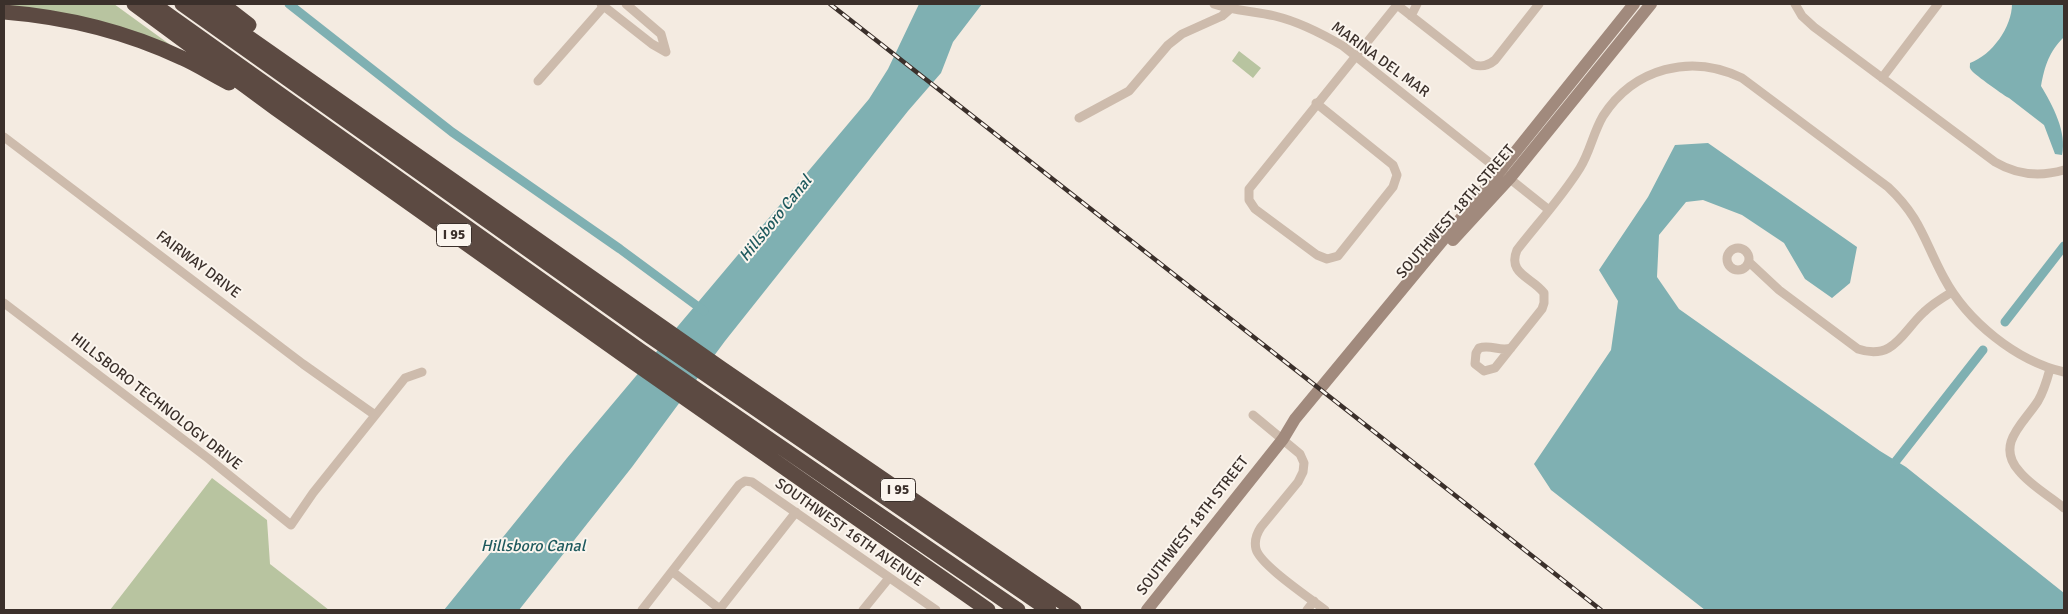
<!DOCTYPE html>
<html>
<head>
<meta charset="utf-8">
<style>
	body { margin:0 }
	#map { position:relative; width:2068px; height:614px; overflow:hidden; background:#f4ebe1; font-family:Signika,sans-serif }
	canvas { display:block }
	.frame { position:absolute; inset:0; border:5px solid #3b302b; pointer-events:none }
</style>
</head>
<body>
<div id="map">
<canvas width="2068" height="614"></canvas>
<div class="frame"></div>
</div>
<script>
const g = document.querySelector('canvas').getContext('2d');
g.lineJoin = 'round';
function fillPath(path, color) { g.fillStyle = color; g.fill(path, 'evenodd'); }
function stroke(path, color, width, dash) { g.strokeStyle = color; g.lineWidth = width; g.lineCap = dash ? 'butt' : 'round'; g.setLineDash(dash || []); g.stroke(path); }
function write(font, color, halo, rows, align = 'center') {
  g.font = font + ' Signika,sans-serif'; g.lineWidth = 4; g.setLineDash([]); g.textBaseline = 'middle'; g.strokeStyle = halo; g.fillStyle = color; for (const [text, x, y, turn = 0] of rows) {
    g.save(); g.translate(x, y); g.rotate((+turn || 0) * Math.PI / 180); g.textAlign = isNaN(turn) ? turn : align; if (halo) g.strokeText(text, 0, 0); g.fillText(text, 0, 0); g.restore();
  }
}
fillPath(new Path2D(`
	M4,4H114L176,49L4,7Z
	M1239,51L1261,68L1253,78L1232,61Z
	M212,478L267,520L270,564L329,610H110Z`), '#b8c4a0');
fillPath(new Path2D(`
	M919,4H982L953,42L941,73L908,111L725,341L632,467L519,610H444L567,458L869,99L888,69Z
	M2012,4H2064V37C2049,52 2045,65 2041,86C2053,106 2067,132 2062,155L2055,154L2044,125L2009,98C2006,97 1974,74 1972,71C1969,67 1970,68 1970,63C1992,55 2012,27 2012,4Z
	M1708,143L1857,247L1850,283L1832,298L1805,279L1784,243L1742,215L1703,200L1686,202L1659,235L1657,277L1679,309L1880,451L1906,467L2064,593V610H1705L1551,490L1534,464L1611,350L1618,301L1599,270L1648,197L1675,145Z`), '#7fb0b2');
stroke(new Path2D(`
	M289,4L452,132L620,249L704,311
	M2005,322L2064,246
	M1896,461L1983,350`), '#7fb0b2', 9);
stroke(new Path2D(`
	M601,4L652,44L666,52
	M626,4L661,34L666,52
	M1214,4C1234,11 1255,11 1275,16C1300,22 1321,33 1343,46L1549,210
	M1396,4L1474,65C1482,67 1488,66 1495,60L1539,4
	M1795,4L1802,16L1814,27L1995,162C2017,175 2040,177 2064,170
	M1411,16L1417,4
	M1882,78L1938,4
	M538,81L604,6
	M1316,103L1393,165L1397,175L1393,187L1338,256L1327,259L1317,255L1255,209L1249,200V189L1397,5
	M1079,118L1129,91L1168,45L1182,34L1222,16L1230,9
	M4,137L303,364L375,415
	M1727 259a11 11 0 1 1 22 0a11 11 0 1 1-22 0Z
	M1749,262L1779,290L1858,349C1894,361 1902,332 1924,312C1932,304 1942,298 1952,292
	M4,303L209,459L291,525L313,493L405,378L422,372
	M1511,348C1500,352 1491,344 1479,348L1476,353L1475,364L1484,371L1495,368L1542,309L1544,303V293C1532,277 1507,274 1517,250C1538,223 1562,197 1580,168C1590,152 1593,133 1603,116C1634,68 1691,53 1742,78L1888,187C1921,218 1924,241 1944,278C1967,321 2016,361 2064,372
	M2050,369C2047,380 2044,391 2038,401C2024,423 1995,444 2019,471C2031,486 2050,496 2064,508
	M1253,415L1300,454L1304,463L1303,472L1298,482L1261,527C1257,533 1254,541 1256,549C1260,565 1310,598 1325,610
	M673,572L721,610
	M642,610L739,485L745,481L752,482L936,610
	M719,610L796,512
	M863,610L889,578
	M1307,610L1314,601`), '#cdbbac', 9);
stroke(new Path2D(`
	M1453,240L1510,178L1651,4
	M1147,610L1283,439L1295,419L1500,171L1634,4`), '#a18a7d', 12);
stroke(new Path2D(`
	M134,4L275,108L633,362L988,610
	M153,4L641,351L1018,610
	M182,4L651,337L1049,610
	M201,4L722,369L1074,610
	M222,4L249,25
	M4,12C66,17 125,31 182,58C198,65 213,75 229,83`), '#5c4a42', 15);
const rail = new Path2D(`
	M830,4L1601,610`);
stroke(rail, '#3b302b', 4.5);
stroke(rail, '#fbf5ee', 2.5, [8]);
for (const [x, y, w] of [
	[454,235,35],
	[898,490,35]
]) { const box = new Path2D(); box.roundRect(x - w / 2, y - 11.5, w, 23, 4); g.fillStyle = '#fbf5ee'; g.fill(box); stroke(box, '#3b302b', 1); }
write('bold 14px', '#3b302b', null, [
	["I 95",454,235],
	["I 95",898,490]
]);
write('15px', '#3b302b', '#fbf5ee', [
	["MARINA DEL MAR",1380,60,36],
	["SOUTHWEST 18TH STREET",1456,212,-49],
	["FAIRWAY DRIVE",198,265,37],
	["HILLSBORO TECHNOLOGY DRIVE",156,402,38],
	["SOUTHWEST 18TH STREET",1193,526,-52],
	["SOUTHWEST 16TH AVENUE",849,533,35]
]);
write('italic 16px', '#1f5a5e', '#fbf5ee', [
	["Hillsboro Canal",776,219,-51],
	["Hillsboro Canal",533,547]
]);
</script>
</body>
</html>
